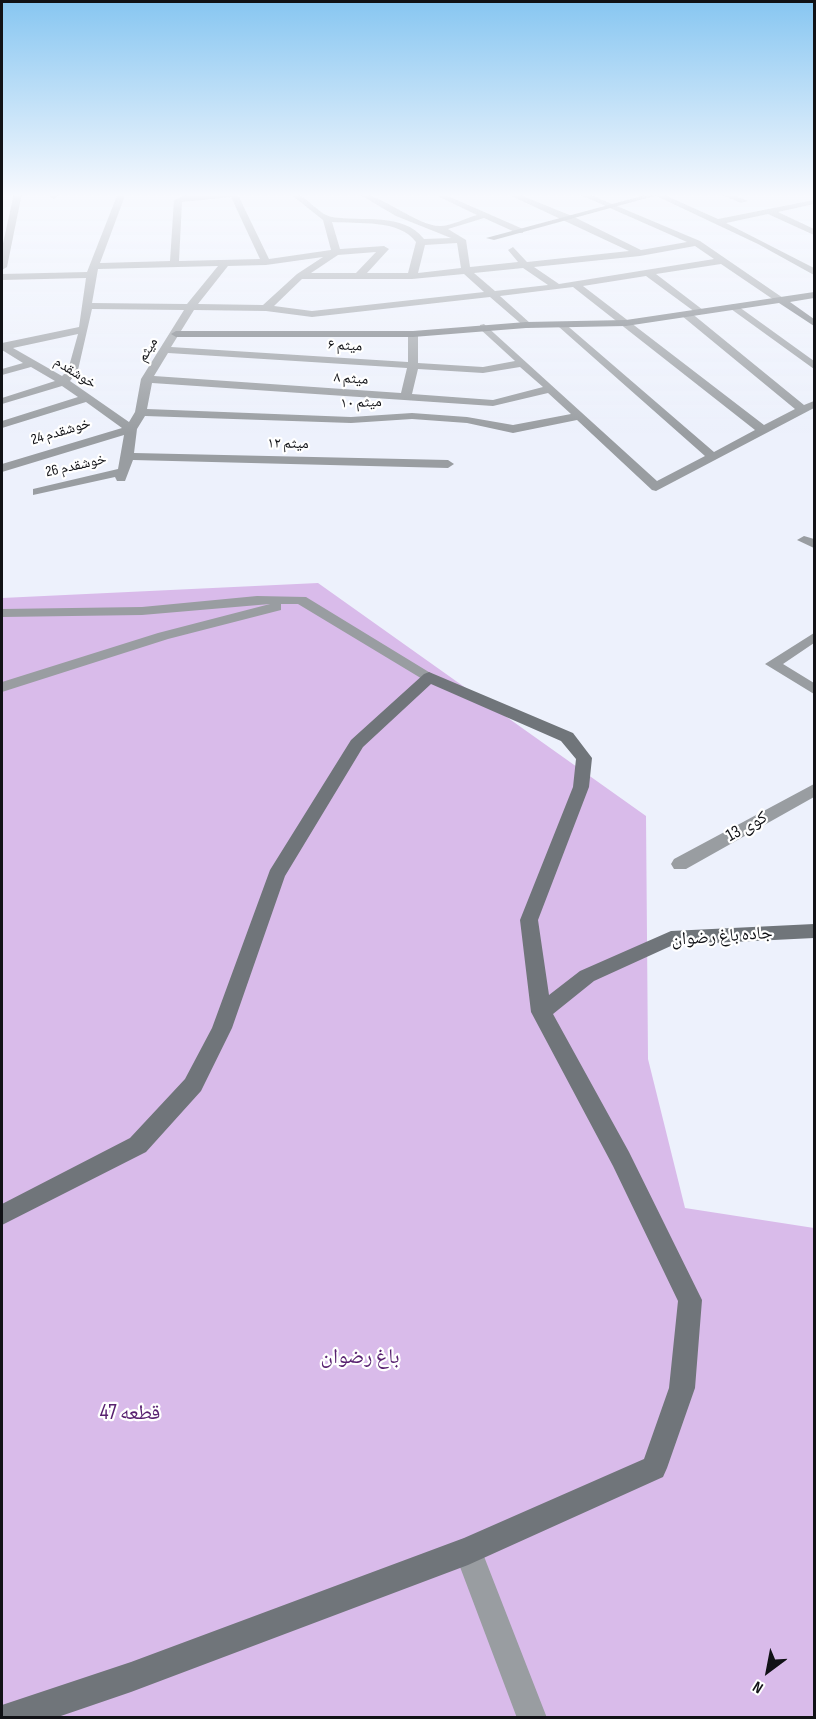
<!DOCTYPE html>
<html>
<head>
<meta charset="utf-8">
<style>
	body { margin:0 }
	#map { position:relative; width:816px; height:1719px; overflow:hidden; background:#edf1fc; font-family:"Sofia Sans Condensed",sans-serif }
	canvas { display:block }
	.frame { position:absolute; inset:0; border:3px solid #111216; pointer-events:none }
	.north { position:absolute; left:738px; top:1641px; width:60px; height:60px; -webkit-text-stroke:4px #fff; paint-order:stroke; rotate:212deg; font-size:16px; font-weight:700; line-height:24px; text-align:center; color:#111216 }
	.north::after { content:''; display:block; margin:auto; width:21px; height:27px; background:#111216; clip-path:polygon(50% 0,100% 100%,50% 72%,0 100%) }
</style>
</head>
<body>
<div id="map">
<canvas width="816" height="1719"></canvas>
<div class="frame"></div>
<div class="north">N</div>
</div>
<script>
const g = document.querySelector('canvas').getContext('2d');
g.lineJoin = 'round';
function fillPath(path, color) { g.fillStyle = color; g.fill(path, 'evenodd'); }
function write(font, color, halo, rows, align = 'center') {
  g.font = font + ' "Sofia Sans Condensed","Noto Naskh Arabic",sans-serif'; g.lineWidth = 4.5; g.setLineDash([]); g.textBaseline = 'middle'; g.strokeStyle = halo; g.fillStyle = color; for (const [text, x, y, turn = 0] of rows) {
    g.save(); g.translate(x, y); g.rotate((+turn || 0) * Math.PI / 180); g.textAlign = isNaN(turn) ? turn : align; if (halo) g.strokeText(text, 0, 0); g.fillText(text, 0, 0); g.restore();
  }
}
fillPath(new Path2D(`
	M318,583L646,816L648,1059L685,1208L814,1228V1717H2V598Z`), '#d9bbea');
fillPath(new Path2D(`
	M14,193H22L7,267L2,270V248Z
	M52,193H60L54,199L50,196Z
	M118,193H126L100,263L170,261L174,200L187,195V193H237L269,259L331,250L323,220L289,193C307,193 316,214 332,217C363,222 403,212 424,239L451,238L396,216L357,193C381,193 416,226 440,226C451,226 466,218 477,215L431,193H441L523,229V233H517L484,218L448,229L466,240L470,267L518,262L508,250L513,247L527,262L629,251L505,193H515L572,216L641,250L687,242L576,193H586L700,241L786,300L777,302L721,264L656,274L703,310L704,312L699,315L646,276L583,286L764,425L795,409L682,316V312H690L804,405L814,401V408L656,491L652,490L577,420L513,433L467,423L412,419L351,423L145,416L137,429L134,453L448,460L454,464L448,468L133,460L125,481H117L115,477L33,495V489L118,469L124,435L2,472V464L122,428L86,402L2,428V421L78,397L62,386L2,404V398L55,381L31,367L2,375V369L23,363L2,350V343L79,327L86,278L2,280V274L87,272ZM231,197L260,259L179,261L182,202ZM332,222C359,224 399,219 416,242L408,273H367L389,249L384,246L340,249ZM457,243L461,268L418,273L425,245ZM695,246L714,259L559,284L534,267L640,256ZM376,252L356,273H311L338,255ZM323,257L297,274L263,305L198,304L228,266L266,265ZM218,266L187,304L92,303L98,269ZM523,268L548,285L495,291L474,273ZM464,274L484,292L312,311L274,306L302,279H412ZM573,287L755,430L714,452L563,322L559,323V327L705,456L657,481L484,324L480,325V329L515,361L483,367L418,363V334L413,331L408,334V362L171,347L194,310L266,311L312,317L490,297L526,328L530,327V323L500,296ZM92,309L184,310L141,379L135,412L129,422L70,381L78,370ZM78,334L68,370L62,376L13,348ZM168,353L407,368L401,393L154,376ZM520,367L543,387L493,400L412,394L418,369L483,373ZM152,383L493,406L548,393L571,414L513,425L467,417L412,413L351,417L147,409Z
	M650,193H660L718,219L814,200V204L778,212L814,229V235L768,214L726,223L814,268V275L758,244Z
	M717,193H728L748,201L741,203Z
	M735,304L814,361V369L731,309V305Z
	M804,536L814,539V548L797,540Z
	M257,596L306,597L437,677L434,680H424L298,604H281V610L168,639L2,692V682L158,633L270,604L142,615L2,617V609L142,607Z
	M814,633V643L783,664L814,683V694L765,664Z
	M814,784V797L686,869H674L671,864L674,859Z
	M468,1537L478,1541L547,1718H517L454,1551L458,1541Z`), '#999da1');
fillPath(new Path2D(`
	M653,193H665L494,240L486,238Z
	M814,292V298L790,302L814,319V326L779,303L626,326L526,328L413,337H176L171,334L176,331H413L526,322L626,320Z
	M429,672L573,733L592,758L589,787L538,920L549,995L580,971L671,931L814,924V938L673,945L594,981L553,1014L629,1152L702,1300L695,1388L667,1468L663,1477L468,1565L131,1692L55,1718H2V1705L131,1662L464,1538L644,1459L669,1388L678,1301L613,1166L531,1012L520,920L573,787L576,759L561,741L431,684L363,747L285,876L232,1028L201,1091L146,1152L2,1225V1204L130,1138L185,1079L212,1028L270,870L351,740L424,674Z`), '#70757a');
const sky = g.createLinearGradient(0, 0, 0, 433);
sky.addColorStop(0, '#87c6f1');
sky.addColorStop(0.45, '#f7f9fe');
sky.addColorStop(1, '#f7f9fe00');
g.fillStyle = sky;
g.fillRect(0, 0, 816, 433);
write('15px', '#111216', '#fff', [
	["۶ میثم",345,346,3],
	["میثم",148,350,-58],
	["خوشقدم",75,373,32],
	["۸ میثم",351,379,4],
	["۱۰ میثم",361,403,-2],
	["خوشقدم 24",61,432,-17],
	["۱۲ میثم",288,444,1],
	["خوشقدم 26",76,466,-13]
]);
write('18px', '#111216', '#fff', [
	["کوی 13",747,827,-29],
	["جاده باغ رضوان",722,937,-4]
]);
write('21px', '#582170', '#fff', [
	["باغ رضوان",360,1358],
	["قطعه 47",130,1414]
]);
</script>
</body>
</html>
